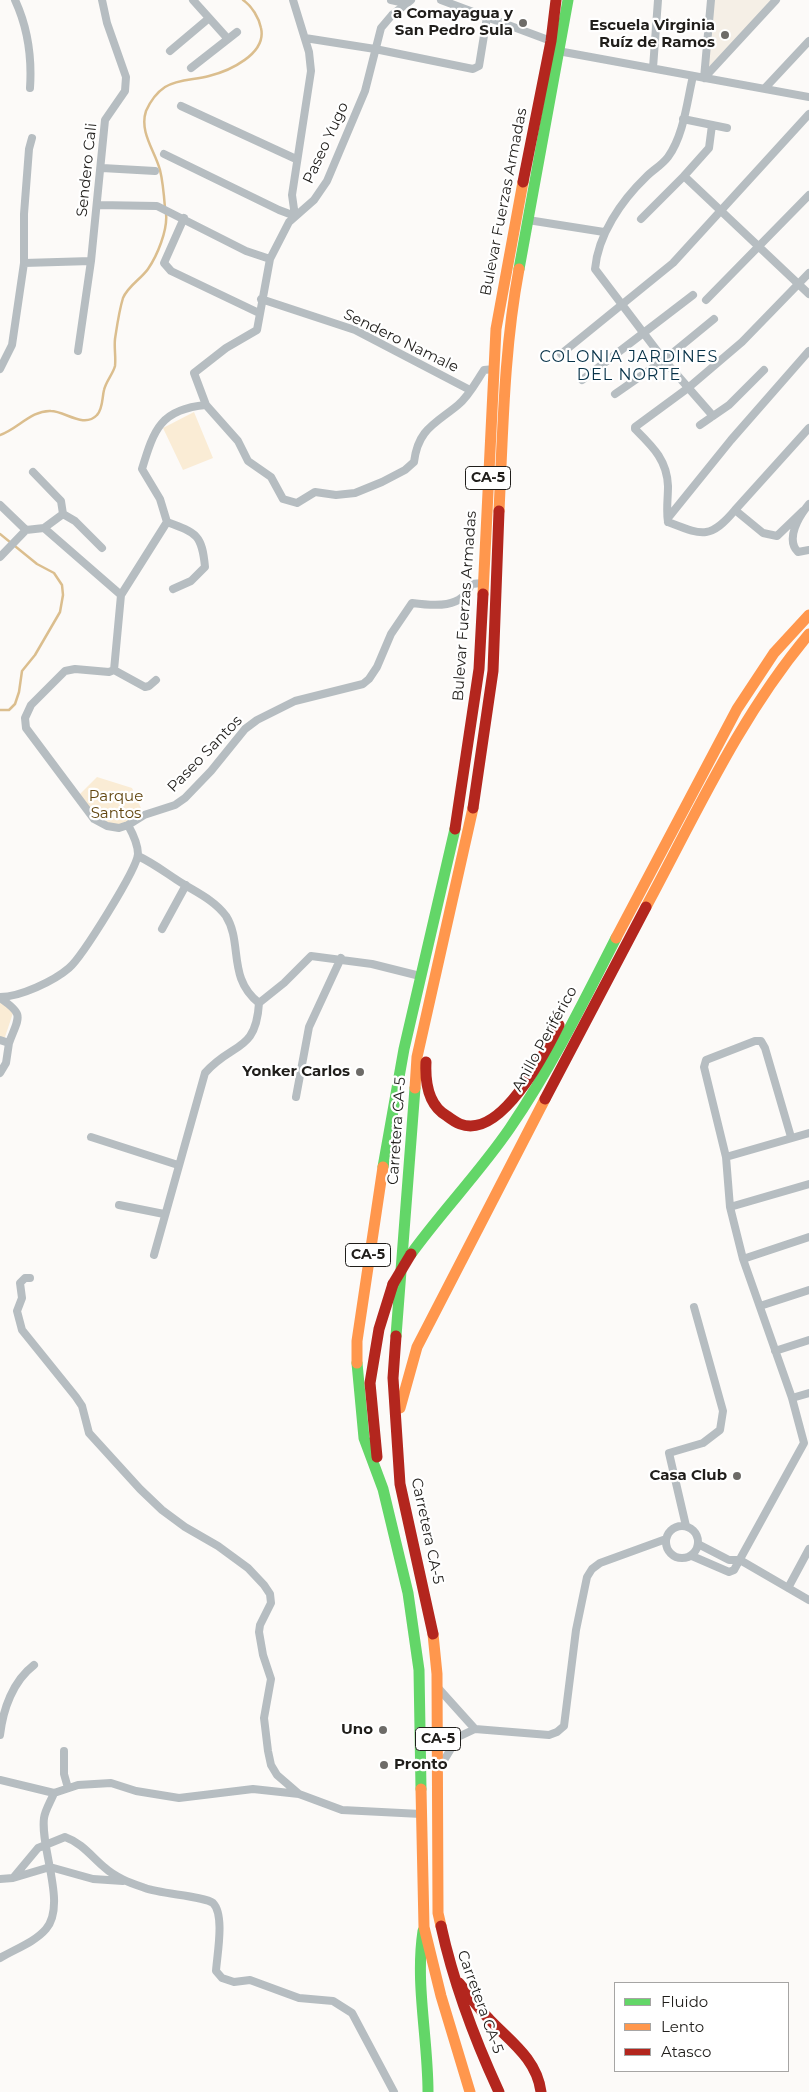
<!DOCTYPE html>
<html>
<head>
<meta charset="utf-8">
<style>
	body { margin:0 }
	#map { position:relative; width:809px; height:2092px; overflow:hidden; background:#fcfaf8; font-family:Montserrat,sans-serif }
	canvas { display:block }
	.legend { position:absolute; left:614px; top:1982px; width:175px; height:90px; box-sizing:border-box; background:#fff; border:1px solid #a6a5a4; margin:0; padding:6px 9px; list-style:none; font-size:15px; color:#201e1b }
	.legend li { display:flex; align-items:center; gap:10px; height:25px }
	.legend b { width:25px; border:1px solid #a6a5a4 }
</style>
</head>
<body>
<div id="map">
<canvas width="809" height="2092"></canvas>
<ul class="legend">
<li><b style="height:6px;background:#63d668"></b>Fluido</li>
<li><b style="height:6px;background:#ff974d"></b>Lento</li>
<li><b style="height:6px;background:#b3261e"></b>Atasco</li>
</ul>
</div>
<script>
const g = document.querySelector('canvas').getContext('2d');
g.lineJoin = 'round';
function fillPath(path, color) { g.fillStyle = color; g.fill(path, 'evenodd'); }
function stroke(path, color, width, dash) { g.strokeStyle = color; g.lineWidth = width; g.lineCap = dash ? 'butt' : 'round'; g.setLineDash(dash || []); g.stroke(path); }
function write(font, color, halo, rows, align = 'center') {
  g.font = font + ' Montserrat,sans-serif'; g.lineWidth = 4.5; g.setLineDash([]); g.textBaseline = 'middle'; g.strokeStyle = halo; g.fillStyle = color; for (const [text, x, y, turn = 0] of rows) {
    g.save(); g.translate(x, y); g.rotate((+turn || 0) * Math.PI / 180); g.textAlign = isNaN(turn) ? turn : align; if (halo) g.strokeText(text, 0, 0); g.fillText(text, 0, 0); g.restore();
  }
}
fillPath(new Path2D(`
	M714,0H771L708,70Z`), '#f5efe6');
fillPath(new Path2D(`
	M194,412L213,458L183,470L163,428Z
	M97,777L132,788L144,815L128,825L107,826L77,797Z
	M0,997L15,1007L4,1040L0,1037Z`), '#faecd5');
stroke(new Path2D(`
	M165,208C164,195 163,182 160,170C155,151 139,132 146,111C150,102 156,93 165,87C178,79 195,80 209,76C229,71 267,54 261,28C259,18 252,6 243,0
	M0,435C18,429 31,410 51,411C65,411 84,429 97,415C103,409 102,398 104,390C106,381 113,374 115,366C116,357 114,348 115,339C117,326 119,311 123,298C128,286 141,279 148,269C157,256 168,230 166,213
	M0,534L37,564L54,573L62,585L63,595L60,612L35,655L22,671L19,692L15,704L9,710H0`), '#dbbe8e', 2.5);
stroke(new Path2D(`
	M15,0C28,28 32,58 30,88
	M193,0L228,39
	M391,0L405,3
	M411,0L392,15L381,28L365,91L327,181L314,200L289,222L270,259L257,330L226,348L194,373L206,405L238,441L248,461L271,477L283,499L297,503L315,492L336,495L355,493L382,482L405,470L414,462C418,429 435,424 458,405C469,396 476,382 484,370L494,369
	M441,0L551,41
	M305,38L375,49L473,69L479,66L487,17
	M170,51L208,19
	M558,51L809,97
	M191,68L237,32
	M653,68L658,0
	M693,76C687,101 684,135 668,157C662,165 653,170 646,177C621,201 598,235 595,269L664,360L713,416
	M704,78L776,0
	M704,78L711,0
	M765,88L809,41
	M181,106L296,159
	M683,119L727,128
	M164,154L279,210L295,216L292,195L311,71L309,52L293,0
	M102,168L155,171
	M684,176L709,148L712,125
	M97,205L157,206L246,251L270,259
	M184,218L164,263L171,271L259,313
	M641,219L684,176L809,294
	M528,220L604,232
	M24,263L91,261
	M261,299L355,330L470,390
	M706,300L809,195
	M78,351L91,261L105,120L125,91L126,77L107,23L102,0
	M561,354L673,263L809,114
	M0,369L12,345L24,263V214L29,149L32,138
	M582,380L693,295
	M615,394L664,360L714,319
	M206,405C161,409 154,429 142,469L160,499L167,522L121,595L114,670L109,672L75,669L65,671L31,705L25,718L26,728L94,819L107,826L119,828L128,825L144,815L175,805L185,798L211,771L245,729L257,720L295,701L363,684L369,679L377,667L391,634L412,603C434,606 463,609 471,584L483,583
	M700,425L729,405L764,370
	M33,472L61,501L63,514
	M809,504C799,516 785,539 798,552L809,550
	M0,505L26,530
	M735,510L809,428
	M167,522C197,533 202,535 205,567L191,581L173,589
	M668,522C666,510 668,499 668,486C667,460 653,447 635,429V427L688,388L742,342L809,273
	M668,522V518L731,440L809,351
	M668,522C702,535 710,540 735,510L763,533L777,536L803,511
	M44,528L63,514L75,521L102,548
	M0,557L26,530L44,528L121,595
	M114,670L145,687L149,686L156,680
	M138,856C151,862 162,870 174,878C191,890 213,898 226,916C243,943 227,978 259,1003
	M162,929L186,885
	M0,997C20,997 54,981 69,968C82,957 137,869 138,854C138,844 133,834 128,825
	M0,998C25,1015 19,1016 9,1043L0,1040
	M259,1003L284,983L311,956L372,964L420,976
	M0,1073L6,1063L9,1043
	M296,1097L309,1027L341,958
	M91,1137L178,1165
	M726,1157L809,1133
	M119,1205L164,1214
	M730,1207L809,1184
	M154,1255L205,1073C232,1042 256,1053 259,1003
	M743,1259L809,1237
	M30,1278H25L20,1283L22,1298L17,1311L22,1330L76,1397L82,1406L89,1433L140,1489L162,1510L185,1527L218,1546L248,1568L264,1585L270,1594L271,1603L260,1625L259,1632L263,1655L271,1679L264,1718L268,1751L271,1765L277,1775L299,1794
	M760,1306L809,1290
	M775,1351L809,1340
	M792,1398L809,1393
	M666 1542a16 16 0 1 1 32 0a16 16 0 1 1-32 0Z
	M686,1526L669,1453L703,1443L720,1430L723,1411L694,1307
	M698,1544L729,1560H740L809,1600
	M692,1556L729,1572L734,1570L804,1443L792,1398L743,1259L730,1207L726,1157L704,1067L706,1060L755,1041H761L765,1048L791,1137
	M788,1588L809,1549
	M439,1689L475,1729
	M0,1735C3,1709 13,1681 34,1665
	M64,1751V1774L68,1788
	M440,1767L458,1737L475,1729L549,1735L557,1732L564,1726L576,1630L587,1577L592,1569L600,1563L666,1539
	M0,1780L54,1793L78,1785L111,1783L136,1791L179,1798L253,1789L299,1794L342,1810L421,1814
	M13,1878L50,1867L93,1879L123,1881
	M0,1879L13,1878L38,1848L65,1837C82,1843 91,1856 104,1867C116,1878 131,1883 145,1888C160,1894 204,1896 213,1903C225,1915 217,1955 216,1971L222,1978L234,1982L250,1980L299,1998L333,2001L352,2013L394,2092
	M0,1958C15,1949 35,1942 46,1929C67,1905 40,1848 44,1818C45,1810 51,1801 54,1793`), '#b6bdc1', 8);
stroke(new Path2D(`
	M519,269L568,0
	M383,1167L404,1049L455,829
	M411,1254C442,1211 480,1172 510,1128C551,1068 583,1003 616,938
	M396,1336L415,1088
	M357,1363L364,1438L383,1489L408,1593L419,1670L421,1789
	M423,1931C415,1984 428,2038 428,2092`), '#63d668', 11);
stroke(new Path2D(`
	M499,511C503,429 504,349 519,269
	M483,594L496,329L523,182
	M646,907C696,814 740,716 809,634
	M616,938L737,709L774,653L809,615
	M415,1088L417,1057L473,808
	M357,1363V1341L383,1167
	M400,1408L417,1347L545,1099
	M433,1634L437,1674L438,1913L441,1926
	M421,1789L424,1927L441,1996L470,2092`), '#ff974d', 11);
stroke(new Path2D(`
	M523,182L551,41L556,0
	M473,808L493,671L499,511
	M455,829L479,669L483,594
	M426,1062C425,1082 428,1105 447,1116C451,1119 455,1122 460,1124C501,1140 545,1053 559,1025
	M545,1099L646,907
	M396,1336L393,1378L400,1484L433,1634
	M377,1457L370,1383L379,1329L393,1284
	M441,1926C454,1985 474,2038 499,2092
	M459,1983C469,1995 478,2008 489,2019C510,2041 537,2059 541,2092`), '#b3261e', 11);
stroke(new Path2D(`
	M393,1284L411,1254`), '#b3261e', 11);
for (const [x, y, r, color] of [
	[523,23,5,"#6d6b68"],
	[725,35,5,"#6d6b68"],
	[360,1072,5,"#6d6b68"],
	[737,1476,5,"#6d6b68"],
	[383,1730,5,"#6d6b68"],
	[384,1765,5,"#6d6b68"]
]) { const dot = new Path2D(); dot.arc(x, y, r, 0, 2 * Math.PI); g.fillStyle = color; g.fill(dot); stroke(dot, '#fff', 2); }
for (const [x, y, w] of [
	[488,478,45],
	[368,1255,45],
	[438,1739,45]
]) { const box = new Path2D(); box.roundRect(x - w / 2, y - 11.5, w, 23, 4); g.fillStyle = '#fff'; g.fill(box); stroke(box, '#201e1b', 1); }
write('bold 14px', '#201e1b', null, [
	["CA-5",488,478],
	["CA-5",368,1255],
	["CA-5",438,1739]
]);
write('bold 15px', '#201e1b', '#fff', [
	["a Comayagua y",513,14],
	["San Pedro Sula",513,31],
	["Escuela Virginia",715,26],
	["Ruíz de Ramos",715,43],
	["Yonker Carlos",350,1072],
	["Casa Club",727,1476],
	["Uno",373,1730],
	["Pronto",394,1765,"left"]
], 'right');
write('15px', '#201e1b', '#fff', [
	["Paseo Yugo",326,143,-65],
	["Sendero Cali",87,170,-84],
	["Bulevar Fuerzas Armadas",504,202,-79],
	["Sendero Namale",401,341,26],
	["Bulevar Fuerzas Armadas",465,606,-86],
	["Paseo Santos",205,754,-46],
	["Anillo Periférico",545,1039,-61],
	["Carretera CA-5",397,1131,-86],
	["Carretera CA-5",427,1531,78],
	["Carretera CA-5",480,2002,70]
]);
write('15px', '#61450e', '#fff', [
	["Parque",116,797],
	["Santos",116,814]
]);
g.letterSpacing = '1px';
write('16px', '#073248', '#fff', [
	["COLONIA JARDINES",629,357],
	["DEL NORTE",629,375]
]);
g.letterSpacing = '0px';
</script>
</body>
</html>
